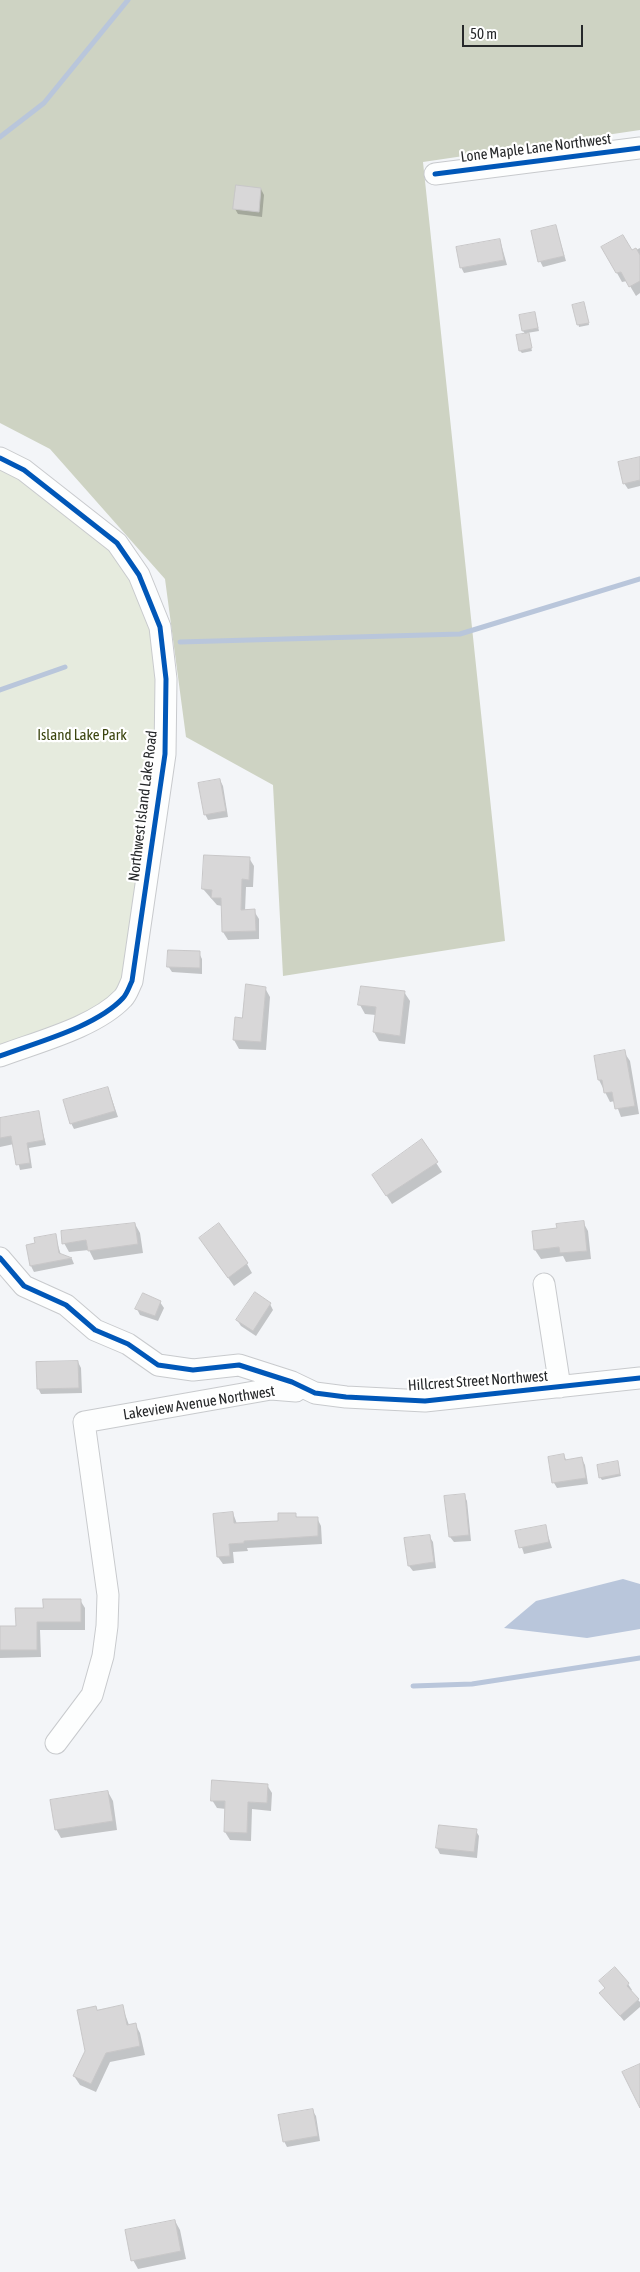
<!DOCTYPE html>
<html>
<head>
<meta charset="utf-8">
<style>
	body { margin:0 }
	#map { position:relative; width:640px; height:2272px; overflow:hidden; background:#f3f5f8; font-family:"Asap Condensed",sans-serif }
	canvas { display:block }
	.scale { position:absolute; left:462px; top:25px; width:121px; height:22px; box-sizing:border-box; border:2px solid #26282a; border-top:0; padding-left:6px; font-size:15px; line-height:18px; white-space:nowrap; color:#26282a; -webkit-text-stroke:4px #fff; paint-order:stroke }
</style>
</head>
<body>
<div id="map">
<canvas width="640" height="2272"></canvas>
<div class="scale">50 m</div>
</div>
<script>
const g = document.querySelector('canvas').getContext('2d');
g.lineJoin = 'round';
function fillPath(path, color) { g.fillStyle = color; g.fill(path, 'evenodd'); }
function stroke(path, color, width, dash) { g.strokeStyle = color; g.lineWidth = width; g.lineCap = dash ? 'butt' : 'round'; g.setLineDash(dash || []); g.stroke(path); }
function write(font, color, halo, rows, align = 'center') {
  g.font = font + ' "Asap Condensed",sans-serif'; g.lineWidth = 4.5; g.setLineDash([]); g.textBaseline = 'middle'; g.strokeStyle = halo; g.fillStyle = color; for (const [text, x, y, turn = 0] of rows) {
    g.save(); g.translate(x, y); g.rotate((+turn || 0) * Math.PI / 180); g.textAlign = isNaN(turn) ? turn : align; if (halo) g.strokeText(text, 0, 0); g.fillText(text, 0, 0); g.restore();
  }
}
fillPath(new Path2D(`
	M0,458L139,575L166,679L125,997L0,1056Z`), '#e6ebde');
fillPath(new Path2D(`
	M0,0H640V130L423,162L505,941L283,976L273,785L186,737L165,579L50,449L0,423Z`), '#ced3c3');
fillPath(new Path2D(`
	M623,1579L640,1584V1629L587,1638L504,1628L536,1601Z`), '#b9c6db');
fillPath(new Path2D(`
	M261,189L264,195L262,217L238,214L235,209Z
	M556,227L566,261L543,267L540,261Z
	M500,240L507,265L464,273L461,267Z
	M603,248L632,252L640,248V293L636,296L627,281L622,282Z
	M574,306H585L589,325L579,327Z
	M535,313L539,331L527,333L532,351L522,353L520,351L526,335L523,331Z
	M640,458V486L628,489L624,483Z
	M220,780L223,786L228,817L208,820L205,814Z
	M249,858L254,866L253,887H246L245,911H254L259,919V939L228,940L223,932L222,906L217,905L203,889Z
	M199,953L202,959V974L172,972L168,966Z
	M265,988L270,997L266,1050L239,1049L234,1040L243,1019Z
	M404,992L410,1001L405,1044L379,1041L374,1032L376,1015L365,1014L360,1005Z
	M624,1052L630,1061L639,1114L621,1117L615,1101L610,1102L599,1080Z
	M108,1088L118,1117L74,1129L71,1123Z
	M38,1113L46,1145L29,1148L32,1168L20,1170L14,1144L0,1147V1120Z
	M422,1141L442,1172L392,1204L379,1184Z
	M583,1222L588,1231L591,1259L566,1262L563,1256L541,1259L535,1250L558,1229Z
	M135,1224L140,1233L143,1253L94,1260L89,1250L69,1252L64,1243Z
	M55,1236L61,1255L72,1259L74,1264L34,1272L31,1266Z
	M206,1247L247,1264L252,1273L234,1286Z
	M160,1302L164,1308L158,1321L140,1315L137,1309Z
	M270,1304L273,1310L256,1336L241,1326L237,1320Z
	M78,1362L81,1368L82,1393L41,1394L38,1388Z
	M564,1456L567,1461L582,1459L585,1465L588,1484L557,1488L554,1483Z
	M617,1463L621,1476L602,1480L600,1477Z
	M464,1495L467,1501L471,1541L454,1542L450,1537Z
	M233,1513L237,1524L280,1522L295,1514L298,1519L317,1518L321,1526L322,1544L247,1548L248,1551L233,1552L234,1563L223,1564L218,1557Z
	M545,1526L552,1548L524,1554L517,1532Z
	M429,1536L433,1542L436,1568L413,1571L409,1566Z
	M80,1600L85,1608V1630H40L41,1657L0,1658V1627H17Z
	M267,1785L272,1793L271,1811L252,1809L251,1841L230,1840L225,1832L226,1809L217,1808L212,1800Z
	M108,1792L113,1801L117,1830L61,1838L56,1829Z
	M476,1831L479,1836L477,1858L440,1854L437,1848Z
	M628,1984L632,1990L630,1991L640,2002V2007L624,2021L601,1993L606,1989Z
	M122,2006L129,2025L135,2024L140,2033L145,2055L110,2062L96,2092L80,2085L74,2076L86,2051L97,2011Z
	M312,2110L316,2116L320,2141L287,2147L284,2141Z
	M175,2221L180,2230L186,2259L138,2269L133,2260Z`), '#0003');
stroke(new Path2D(`
	M0,137L44,103L128,0
	M180,642L460,634L640,579
	M0,690L65,667
	M413,1686L472,1684L640,1658`), '#b9c6db', 5);
const building = new Path2D(`
	M236,185L261,188L259,212L233,209Z
	M556,225L564,256L538,262L531,231Z
	M623,235L632,250L636,248L640,255V281L629,287L621,272L616,273L601,247Z
	M500,239L504,260L460,268L456,247Z
	M584,302L589,323L577,325L572,305Z
	M535,312L538,328L522,331L519,315Z
	M529,333L532,348L519,351L516,335Z
	M640,457V480L623,484L618,462Z
	M220,779L226,811L204,815L198,783Z
	M204,855L250,857L249,880L242,879L241,910L255,909L256,931L222,932L221,898H211L212,890L202,889Z
	M168,950L200,951V968L167,967Z
	M246,984L266,987L261,1042L233,1040L235,1017L242,1018Z
	M361,986L405,991L400,1036L373,1032L376,1007L358,1005Z
	M625,1050L635,1106L615,1109L612,1092L604,1093L602,1080H598L594,1056Z
	M108,1087L115,1111L70,1124L63,1100Z
	M39,1111L44,1140L27,1143L30,1163L16,1165L11,1136L0,1138V1118Z
	M422,1139L438,1162L386,1196L372,1175Z
	M584,1221L587,1251L560,1253L559,1247L534,1250L532,1231L557,1228L556,1224Z
	M135,1223L138,1244L88,1251L86,1240L62,1244L61,1231Z
	M219,1223L248,1263L228,1278L199,1238Z
	M56,1234L59,1253L72,1258L30,1266L26,1245L35,1243L34,1238Z
	M255,1292L271,1303L253,1331L236,1320Z
	M143,1293L161,1301L155,1316L135,1309Z
	M78,1361L79,1388L37,1389L36,1362Z
	M564,1454L565,1460L582,1457L586,1478L552,1483L548,1457Z
	M618,1461L620,1474L599,1478L597,1465Z
	M465,1494L469,1535L449,1537L444,1496Z
	M233,1512L234,1523L278,1521V1513H296V1517H318V1536L244,1541V1543L229,1544L230,1556L217,1557L213,1514Z
	M546,1525L549,1542L519,1548L515,1531Z
	M430,1535L434,1562L408,1566L404,1538Z
	M43,1599H81V1622H37V1650H0V1626H16L15,1608H43Z
	M212,1780L268,1784L267,1803L248,1802L247,1833L224,1832L225,1801H211Z
	M108,1791L113,1821L55,1830L50,1800Z
	M439,1825L477,1829L474,1852L436,1848Z
	M615,1967L629,1983L627,1986L639,1999L620,2016L599,1993L605,1988L599,1981Z
	M123,2005L127,2025L136,2023L140,2046L106,2053L91,2084L73,2076L85,2051L77,2010L96,2006L97,2010Z
	M640,2064V2108L622,2072Z
	M313,2109L318,2136L283,2142L278,2115Z
	M175,2220L181,2251L131,2261L125,2230Z`);
fillPath(building, '#d8d7d8');
stroke(building, '#c8c7c8', 1);
const minor = new Path2D(`
	M435,174L640,148
	M0,458L24,470L117,543L139,575L160,627L166,679L165,754L132,981C129,987 127,994 123,998C96,1027 37,1042 0,1056
	M0,1258L24,1286L66,1305L95,1330L128,1344L158,1365L193,1370L239,1365L292,1382L315,1393L346,1397L425,1401L640,1378
	M544,1284L560,1387
	M56,1743L92,1695L103,1656L107,1626L108,1595L84,1422L271,1389L296,1391`);
stroke(minor, '#c8cacd', 23);
stroke(minor, '#fdfefe', 21);
stroke(new Path2D(`
	M435,174L640,148
	M0,458L24,470L117,543L139,575L160,627L166,679L165,754L132,981C129,987 127,994 123,998C96,1027 37,1042 0,1056
	M0,1258L24,1286L66,1305L95,1330L128,1344L158,1365L193,1370L239,1365L292,1382L315,1393L346,1397L425,1401L640,1378`), '#0057b8', 5);
write('15px', '#26282a', '#fff', [
	["Lone Maple Lane Northwest",536,148,-7],
	["Northwest Island Lake Road",143,806,-83],
	["Hillcrest Street Northwest",478,1381,-4],
	["Lakeview Avenue Northwest",199,1403,-9]
]);
write('15px', '#3c450f', '#fff', [
	["Island Lake Park",82,735]
]);
</script>
</body>
</html>
